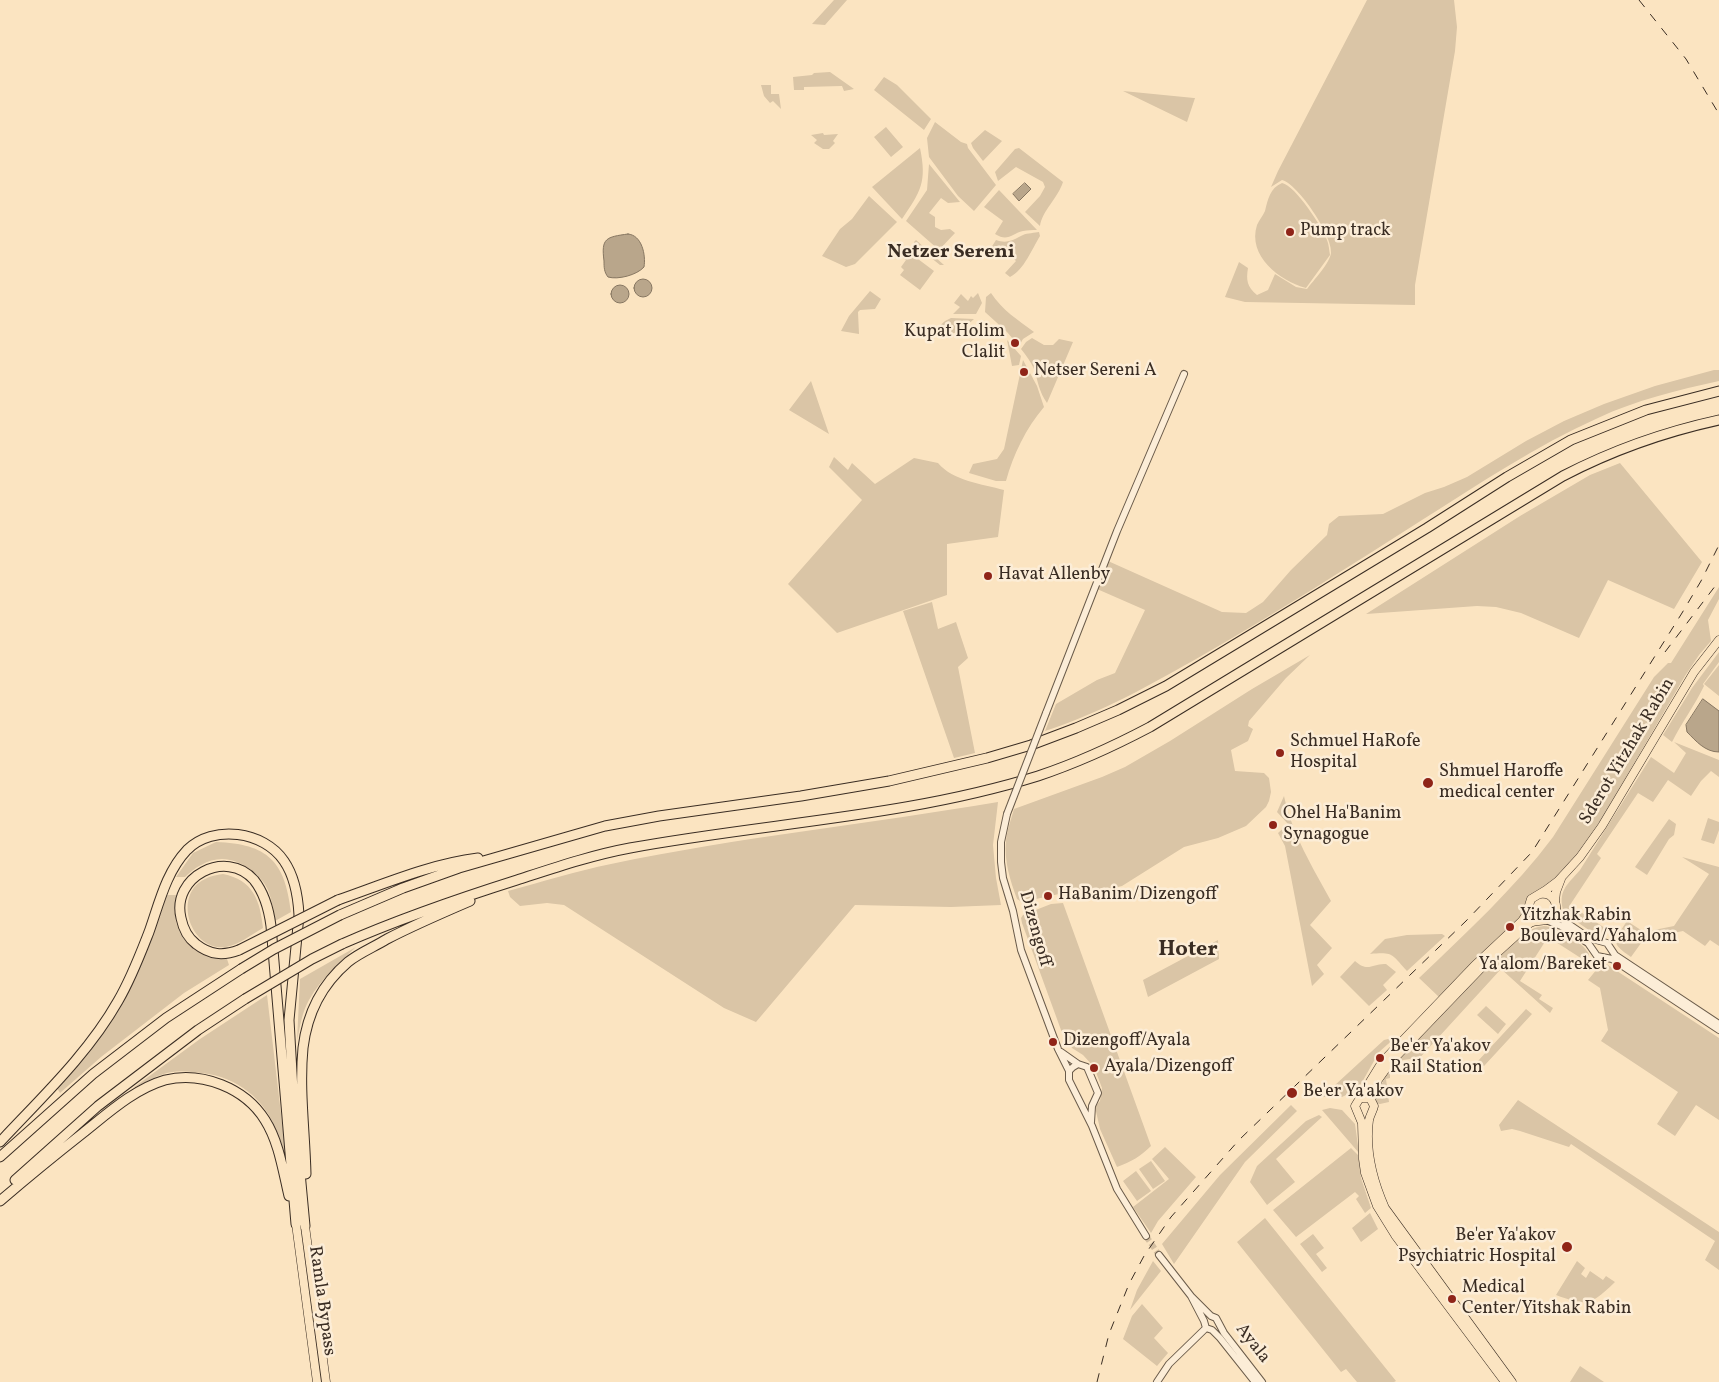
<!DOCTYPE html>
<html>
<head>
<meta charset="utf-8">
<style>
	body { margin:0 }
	canvas { display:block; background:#fbe4c1 }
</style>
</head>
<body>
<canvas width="1719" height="1382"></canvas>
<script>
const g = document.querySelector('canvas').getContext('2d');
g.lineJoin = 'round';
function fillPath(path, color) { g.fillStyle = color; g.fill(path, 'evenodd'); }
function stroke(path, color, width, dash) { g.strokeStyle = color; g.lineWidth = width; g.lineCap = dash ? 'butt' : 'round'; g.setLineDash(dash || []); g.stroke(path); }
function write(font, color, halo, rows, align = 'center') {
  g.font = font + ' Vollkorn,serif'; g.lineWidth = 5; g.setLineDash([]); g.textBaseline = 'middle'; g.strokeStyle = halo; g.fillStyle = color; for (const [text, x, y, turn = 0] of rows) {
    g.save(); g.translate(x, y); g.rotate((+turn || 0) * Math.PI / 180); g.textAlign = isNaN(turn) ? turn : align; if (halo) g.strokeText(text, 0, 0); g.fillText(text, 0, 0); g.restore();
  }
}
fillPath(new Path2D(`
	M834,0H847L825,25L812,24Z
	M1367,0H1454L1457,27L1455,51L1415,285V305L1245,302L1225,297L1239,262L1248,268C1246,280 1247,287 1257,295L1268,290L1275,274L1296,287L1307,289C1313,281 1330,263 1331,253C1333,236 1298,184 1282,180L1271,187L1278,171Z
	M830,72L854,89L844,91L842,86L804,87V90H794L793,77L812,75L814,73Z
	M884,77L897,85L931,119L924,130L874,90Z
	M761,85H771V94H779L781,109L773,101L770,103L764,96Z
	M1123,91L1194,98H1195L1187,122Z
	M935,122L961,142L967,144L968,148L996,185L974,211L958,196L929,157L927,138Z
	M886,127L903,147L891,157L874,137Z
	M985,130L1002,141L983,161L973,148L971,143Z
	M823,133L824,135L838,134L833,141L835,143L829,149H823L814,143L817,140L811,135Z
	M920,148C927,182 921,191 902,219L872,187Z
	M1019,148L1063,182C1058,198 1042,211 1040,226L1025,212L1040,196L1045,187L1043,182L1016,167L998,181L995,172L1015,149Z
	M929,164L960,202L948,203L941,198L929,213L935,217V227L941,230L950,229L955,233L939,250L906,221L927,190Z
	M1282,183C1296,186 1322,227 1327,240C1329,245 1329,250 1330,255L1306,288C1280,281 1247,256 1257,225C1259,220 1263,216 1265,211C1268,199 1270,188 1282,183Z
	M999,190L1037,230C1032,230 1028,230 1023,231C1011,234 1008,242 995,234L1003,221L984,207Z
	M869,196L897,222L855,264L846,267L822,256L840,229L852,219Z
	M1039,232L1040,236C1032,249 1024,270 1010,277L1005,273L1016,261L1006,251L1002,257L991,248L996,240C1007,244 1013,240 1023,235C1027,233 1035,233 1039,232Z
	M916,240L944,265H940L915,245L914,242Z
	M906,250L934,271L920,290L900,275L904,270L901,267L906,260L901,257Z
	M870,291L881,299L875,309L860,310L858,312L859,334L841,331L849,316Z
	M978,293L982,303L976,314H953L960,307L954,303L961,294L968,301L971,296L973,298Z
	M991,293C1002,310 1018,320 1034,332L1023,339L1019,346L1007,332L985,312L986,297Z
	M951,318L974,319C963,329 949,341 935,330L945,321Z
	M1032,338L1044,345H1053L1059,339L1073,342L1047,403C1039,392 1038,381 1034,369C1031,362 1026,355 1021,349L1026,342Z
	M1007,340L1021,356L1019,365L1012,366Z
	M1023,360L1037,386L1044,407C1026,428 1013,455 1006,481H996L969,473L973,464L997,459L1004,449Z
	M1714,370H1719V381C1678,390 1636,400 1598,418C1537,445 1479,484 1422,520C1350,566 1278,612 1203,655C1152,684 1101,713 1045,731L1056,704L1097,680L1115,673L1145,610L1097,589L1108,561L1222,612L1246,613L1263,602L1291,570L1327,535L1329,524L1339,516L1383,514L1425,493L1444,487L1467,477L1526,441L1564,421L1604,404L1655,386Z
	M811,381L829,434L789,410Z
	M834,457L848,470L852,463L875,484L914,458L938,463C953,481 982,484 1004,490L998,537L947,544V595L837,633L788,584L862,500L829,467Z
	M1620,463L1702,562L1674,609L1608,580L1579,638L1521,613L1496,607L1477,606L1366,614L1520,516L1590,475Z
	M1719,587V599L1708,620L1711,641L1699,655L1685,676L1602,818L1564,872L1552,884L1534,893L1519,920L1439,997L1419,978C1466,933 1514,889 1553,837L1654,677L1668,663H1671Z
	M932,602L938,629L956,622L968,658L958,667L975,753L954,758L903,611Z
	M1719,652V662L1703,684L1704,686C1695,705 1682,722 1672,742L1663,735L1692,688Z
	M1310,655L1286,678L1249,721L1248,726L1253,729L1248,741L1231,750L1235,771L1264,773L1269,778L1271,792L1269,801L1266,807L1246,826L1218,838L1184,847L1122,886L1105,890L1073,891L1022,902L1017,899C1010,880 1004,861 1006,841C1007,830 1011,820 1014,809L1102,777L1125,767L1170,741L1252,689Z
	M1719,665V696L1704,684Z
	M1674,742L1719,760V777L1711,771L1701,781L1691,796L1668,780L1653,802L1638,793L1597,854L1601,858L1570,905L1608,930L1603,936L1599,937L1564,913C1557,891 1567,885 1580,870L1651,757L1674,773L1686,753Z
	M1284,796C1292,834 1313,868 1331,901L1310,925L1332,948L1317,965L1324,974L1312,986L1285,846L1278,833L1288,824L1277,812Z
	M998,802L993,845L996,878L1001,905L951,907L855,905L756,1022L724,1008L564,905L547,903L520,906L510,897L508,891C542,882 576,871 611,864C739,837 869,824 998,802Z
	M1708,818L1719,822V830L1714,844L1701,840Z
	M1669,819L1676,824L1674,835L1669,839L1647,875L1635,867Z
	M216,842C268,844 285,861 291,912L275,921C274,911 272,900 268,890C261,874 240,859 222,859C208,859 194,868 185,877H176L193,853Z
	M1682,857L1719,867V946L1710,940L1705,946L1683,931L1644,939L1631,957C1609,942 1614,941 1627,921L1644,932L1674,926L1709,874Z
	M223,874C253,880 260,900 263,928C252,934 239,945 226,947C190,952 172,894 205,879C210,876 217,875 223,874Z
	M167,895H177C176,901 174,908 175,914C177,942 200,959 227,959L229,965L184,993L101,1057L60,1093L57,1088L107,1028L142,961Z
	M1063,903L1151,1146C1141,1156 1131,1162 1117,1167L1100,1129L1095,1107L1100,1101L1102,1088L1094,1067L1083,1055L1072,1048L1061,1030L1022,923L1021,918L1023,915L1051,904Z
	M1544,926C1557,927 1583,942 1589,954L1587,962L1548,937L1520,981L1542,995L1539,999L1553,1008L1550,1013L1501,969L1415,1063L1410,1059L1403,1060L1397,1066L1399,1074H1390V1078L1386,1079L1389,1102L1380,1104L1375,1103L1374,1099L1391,1066L1413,1041L1511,944C1524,936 1527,928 1544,926Z
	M1442,934L1445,936L1407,971C1391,954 1394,952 1370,954L1385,939L1407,935Z
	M1218,940L1219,959L1148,997L1143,980Z
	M356,947C339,963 321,979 309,1000C302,1012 300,1027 297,1041L300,979Z
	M1355,961C1368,973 1373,963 1386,964L1396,972L1383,985L1387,990L1369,1006L1340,977Z
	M1602,963H1605L1620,973L1719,1038V1120L1696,1105L1675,1136L1657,1124L1678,1092L1601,1041L1608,1030L1600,988L1588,980Z
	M267,995L287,1165C284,1154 281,1142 277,1132C265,1099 237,1077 202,1073C193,1072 182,1070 172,1072C158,1074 145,1083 133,1088L200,1039Z
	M1486,1006L1506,1024L1498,1034L1477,1015Z
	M1526,1009L1532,1014L1484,1066L1477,1062Z
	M1396,1037L1379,1052L1361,1084L1354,1091L1342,1097H1322L1384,1040Z
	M1518,1100L1719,1232V1270L1705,1260L1715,1241L1571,1144L1569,1147L1520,1131L1512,1129L1501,1131L1499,1125Z
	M1291,1105L1297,1111L1245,1162L1174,1264L1162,1244L1220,1175Z
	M1330,1108L1342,1110L1355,1124L1359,1153L1322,1110Z
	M1319,1115L1322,1117L1276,1159L1295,1182L1267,1205L1250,1182L1257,1166L1306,1121Z
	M1165,1147L1196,1177L1158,1221L1151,1233L1133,1207L1169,1179L1152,1159Z
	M1351,1148L1358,1155L1361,1178L1371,1208L1365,1213L1356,1199L1359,1196L1355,1192L1296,1237L1273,1210Z
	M1151,1161L1165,1181L1153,1189L1139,1169Z
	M1136,1171L1151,1191L1137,1201L1123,1181Z
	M1370,1213L1378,1229L1361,1242L1352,1228Z
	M1265,1218L1396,1381L1394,1382H1357L1346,1369L1341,1372L1237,1242Z
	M1313,1234L1324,1248L1316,1254L1327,1268L1322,1272L1300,1244Z
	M1153,1261L1161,1271L1130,1310L1137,1290Z
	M1577,1261L1585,1268L1581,1274L1586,1278L1590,1271L1603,1280L1606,1276L1615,1282C1591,1305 1588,1307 1556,1295Z
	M1142,1304L1163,1328L1154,1338L1168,1353L1157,1366L1123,1339L1132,1316Z
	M1580,1366L1604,1382H1570Z`), '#dac5a6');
const water = new Path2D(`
	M1025,183L1031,189L1019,201L1013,194Z
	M628,234C642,235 646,255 644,267C637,275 618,280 608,277C604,272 604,267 604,261C601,238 606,237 628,234Z
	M634 288a9 9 0 1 1 18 0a9 9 0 1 1-18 0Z
	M611 294a9 9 0 1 1 18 0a9 9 0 1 1-18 0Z
	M1703,699L1719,711V752C1705,752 1696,741 1687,732L1686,725Z`);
fillPath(water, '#b9a68b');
stroke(water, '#867661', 1);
stroke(new Path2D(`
	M1146,1236L1159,1255`), '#d4bfa1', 6, [6, 3]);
const minor = new Path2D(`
	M1046,713L1117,531L1184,374
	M1007,814L1001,842V862L1003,878L1013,911L1021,950L1058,1049L1069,1071
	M1556,908L1559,916L1564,921L1589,938L1607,943L1615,955L1719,1024
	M1546,920L1561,926L1588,943L1597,956L1612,959L1719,1030
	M1061,1052L1078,1064L1087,1067L1098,1093L1092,1106L1091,1122
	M1078,1064L1073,1067L1069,1071V1080L1092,1126L1117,1189L1146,1236
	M1159,1255L1191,1296L1204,1321L1206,1328L1212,1330L1220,1338L1255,1382
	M1192,1297L1211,1316L1216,1318L1224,1333L1262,1382
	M1157,1382L1169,1364L1206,1328`);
const major = new Path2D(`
	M1555,902L1556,892L1561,879
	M1361,1098H1370L1374,1106C1373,1111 1370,1115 1369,1120C1365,1150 1373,1181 1385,1208L1512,1382
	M1371,1100L1378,1080L1390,1063L1487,962L1530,923C1536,920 1540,922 1546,920C1555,918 1559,908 1554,900C1551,895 1546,893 1540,894
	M296,1224L317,1382
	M305,1226L326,1382
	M1505,1382L1395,1235L1377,1206L1365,1173L1363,1159L1362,1123L1355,1106L1382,1062L1474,966L1522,921L1526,915L1531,899L1546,890L1558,881L1580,857L1602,826L1694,672L1719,640`);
const highway = new Path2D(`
	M338,900C384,884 430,864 478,858
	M340,915L403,888L459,868L605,826L659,816L801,796L889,781L987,758L1031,745L1076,728L1118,710L1166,686L1427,528L1507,477L1571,440L1646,410L1719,391
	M342,944C399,919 457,899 517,880C554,868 592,855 630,848C766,823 906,817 1038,776C1077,763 1114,746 1150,727L1563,476C1613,450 1664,432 1719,420
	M239,950C223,956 210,955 196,944C188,938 183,928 181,918C171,877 226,848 254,880C265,894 269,910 271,926L296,1224
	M0,1142C41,1098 88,1054 118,1001C131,979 140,955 149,932C159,904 166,872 187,850C213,824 264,831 284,861C295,877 298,896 299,915L289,1020L294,1108L305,1226
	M0,1157L93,1074L166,1018L241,969
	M306,1174C305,1132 299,1089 303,1048C307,1014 321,985 348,962C359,953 374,947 387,939C414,925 442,913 470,901
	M15,1180L98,1106L198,1030L245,999
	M0,1201C27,1178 55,1155 83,1133C107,1114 134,1089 165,1080C202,1071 245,1088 265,1120C279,1142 283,1171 289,1196`);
stroke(minor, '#6a5b4a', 8);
stroke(major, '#3a2d23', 9);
stroke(highway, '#3a2d23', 11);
stroke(minor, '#fcedd7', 6);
stroke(major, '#fbe4c1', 8);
stroke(highway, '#fbe4c1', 9);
stroke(new Path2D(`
	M1639,0L1686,59L1719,114
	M1665,652L1719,581
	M1097,1382L1109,1334L1129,1284L1144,1256L1171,1217L1239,1140L1466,921L1532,852L1682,613L1701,581L1719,545`), '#3a2d23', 1, [9, 9]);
const minorBridge = new Path2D(`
	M1007,814L1046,713`);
const highwayBridge = new Path2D(`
	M239,950L338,900
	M241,969L274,949L340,915
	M245,999L312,959L342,944`);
stroke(minorBridge, '#6a5b4a', 8, []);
stroke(highwayBridge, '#3a2d23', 11, []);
stroke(minorBridge, '#fcedd7', 6);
stroke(highwayBridge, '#fbe4c1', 9);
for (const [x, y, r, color] of [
	[1290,232,5,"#8f2418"],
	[1015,343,5,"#8f2418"],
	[1024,372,5,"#8f2418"],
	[988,576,5,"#8f2418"],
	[1280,753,5,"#8f2418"],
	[1428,783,6,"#8f2418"],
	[1273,825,5,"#8f2418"],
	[1048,896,5,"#8f2418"],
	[1510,927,5,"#8f2418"],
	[1617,966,5,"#8f2418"],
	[1053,1042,5,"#8f2418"],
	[1380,1058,5,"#8f2418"],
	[1094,1068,5,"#8f2418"],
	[1292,1093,6,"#8f2418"],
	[1567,1247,6,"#8f2418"],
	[1452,1299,5,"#8f2418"]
]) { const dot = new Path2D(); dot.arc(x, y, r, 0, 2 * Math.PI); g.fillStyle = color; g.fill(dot); stroke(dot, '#fcedd7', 2); }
write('18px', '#3a2d23', '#fcedd7', [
	["Pump track",1300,232],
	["Kupat Holim",1005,333,"right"],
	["Clalit",1005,354,"right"],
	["Netser Sereni A",1034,372],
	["Havat Allenby",998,576],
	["Schmuel HaRofe",1290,743],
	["Hospital",1290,764],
	["Shmuel Haroffe",1439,773],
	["medical center",1439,794],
	["Ohel Ha'Banim",1283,815],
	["Synagogue",1283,836],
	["HaBanim/Dizengoff",1058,896],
	["Yitzhak Rabin",1520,917],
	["Boulevard/Yahalom",1520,938],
	["Ya'alom/Bareket",1607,966,"right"],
	["Dizengoff/Ayala",1063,1042],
	["Be'er Ya'akov",1390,1048],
	["Rail Station",1390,1069],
	["Ayala/Dizengoff",1104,1068],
	["Be'er Ya'akov",1303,1093],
	["Be'er Ya'akov",1556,1237,"right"],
	["Psychiatric Hospital",1556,1258,"right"],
	["Medical",1462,1289],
	["Center/Yitshak Rabin",1462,1310]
], 'left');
write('18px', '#3a2d23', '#fcedd7', [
	["Sderot Yitzhak Rabin",1628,752,-59],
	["Dizengoff",1034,929,74],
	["Ramla Bypass",321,1301,82],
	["Ayala",1252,1344,52]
]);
write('bold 20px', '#3a2d23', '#fcedd7', [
	["Netzer Sereni",951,253]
]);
write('bold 22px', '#3a2d23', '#fcedd7', [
	["Hoter",1188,951]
]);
</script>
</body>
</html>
